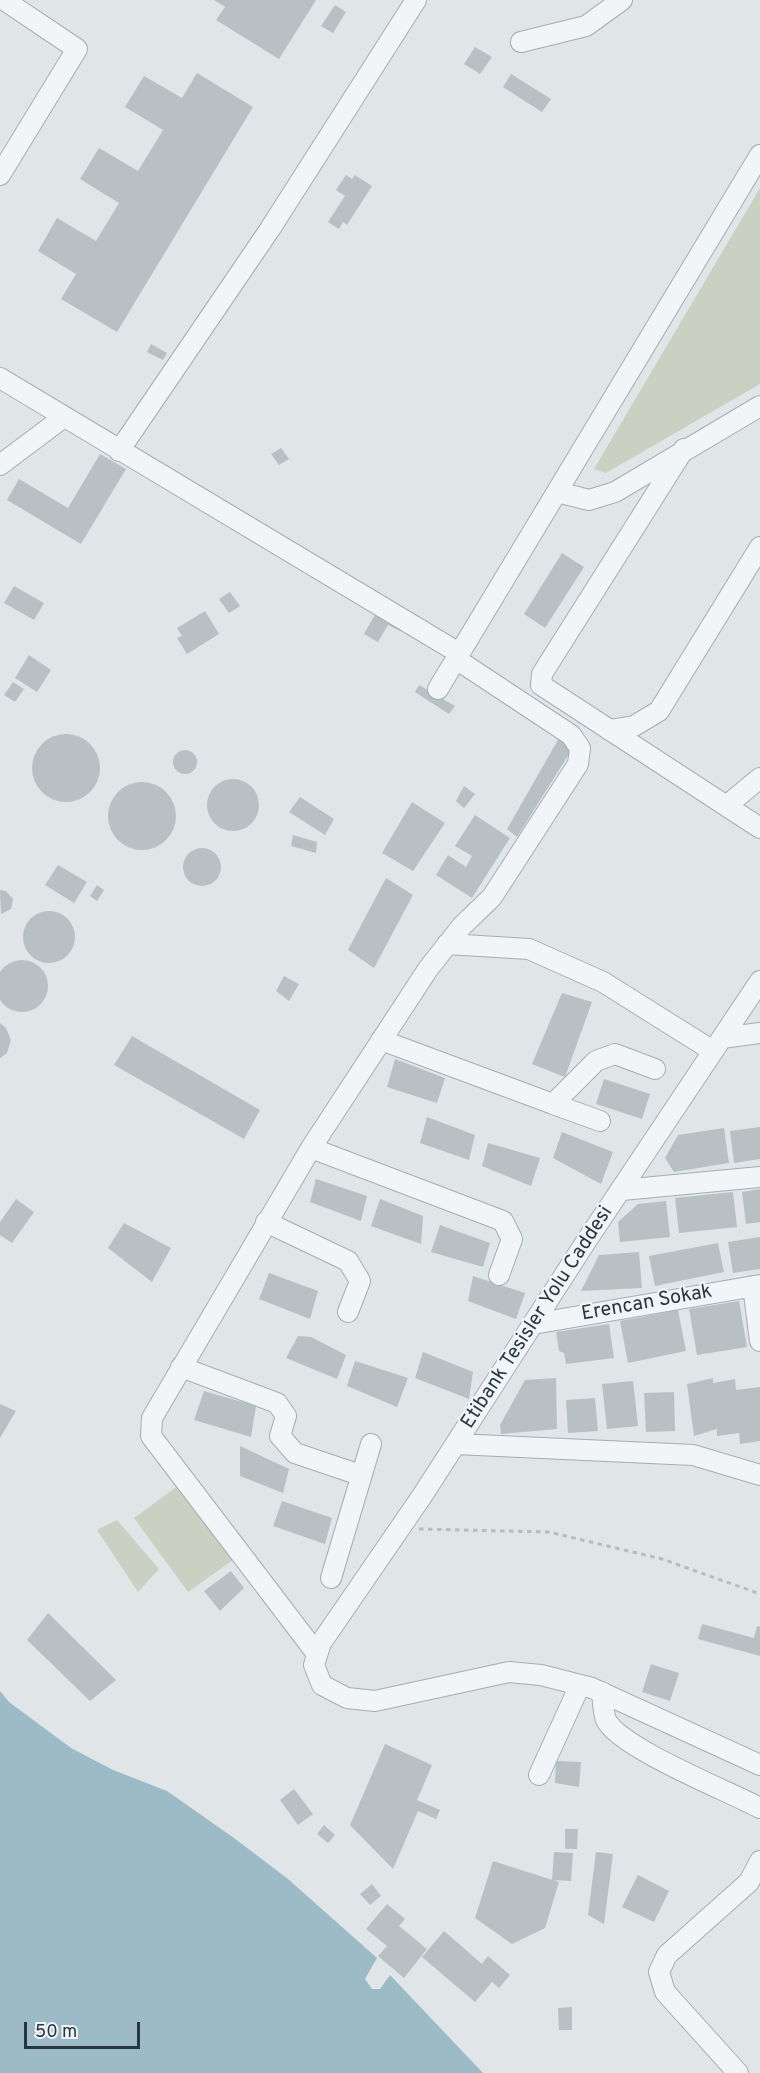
<!DOCTYPE html>
<html>
<head>
<meta charset="utf-8">
<style>
	body { margin:0 }
	#map { position:relative; width:760px; height:2073px; overflow:hidden; background:#e0e5e8; font-family:Overpass,sans-serif }
	canvas { display:block }
	.scale { position:absolute; left:24px; top:2022px; width:116px; height:27px; box-sizing:border-box; border:3px solid #2a363e; border-top:0; padding-left:8px; font-size:18px; line-height:21px; white-space:nowrap; color:#2a363e; -webkit-text-stroke:4px #eff4f6; paint-order:stroke }
</style>
</head>
<body>
<div id="map">
<canvas width="760" height="2073"></canvas>
<div class="scale">50 m</div>
</div>
<script>
const g = document.querySelector('canvas').getContext('2d');
g.lineJoin = 'round';
function fillPath(path, color) { g.fillStyle = color; g.fill(path, 'evenodd'); }
function stroke(path, color, width, dash) { g.strokeStyle = color; g.lineWidth = width; g.lineCap = dash ? 'butt' : 'round'; g.setLineDash(dash || []); g.stroke(path); }
function write(font, color, halo, rows, align = 'center') {
  g.font = font + ' Overpass,sans-serif'; g.lineWidth = 4.5; g.setLineDash([]); g.textBaseline = 'middle'; g.strokeStyle = halo; g.fillStyle = color; for (const [text, x, y, turn = 0] of rows) {
    g.save(); g.translate(x, y); g.rotate((+turn || 0) * Math.PI / 180); g.textAlign = isNaN(turn) ? turn : align; if (halo) g.strokeText(text, 0, 0); g.fillText(text, 0, 0); g.restore();
  }
}
fillPath(new Path2D(`
	M760,188V384L606,473L594,469Z
	M179,1485L233,1560L188,1592L134,1518Z
	M117,1520L159,1569L138,1592L97,1530Z`), '#cad1c2');
fillPath(new Path2D(`
	M0,1691L9,1702L71,1748L113,1770L167,1791L234,1838L288,1879L377,1958L365,1979L372,1989H380L390,1975L483,2073H0Z`), '#9dbbc6');
fillPath(new Path2D(`
	M214,0H316L279,59L216,20L225,7Z
	M335,5L346,12L333,33L321,26Z
	M475,47L492,57L480,74L464,64Z
	M197,73L253,107L117,332L61,299L76,274L38,251L57,218L96,241L119,203L80,179L99,148L138,171L163,130L125,107L144,76L182,98Z
	M511,74L551,99L542,112L503,87Z
	M346,175L352,179L355,175L372,186L347,225L343,222L339,229L328,222L345,196L336,190Z
	M151,344L167,353L163,360L147,352Z
	M281,448L289,459L279,465L271,454Z
	M100,454L126,469L81,544L7,500L19,479L68,508Z
	M562,553L584,567L545,628L524,614Z
	M14,586L44,603L34,620L4,603Z
	M230,592L240,606L229,613L219,599Z
	M205,611L219,634L187,654L177,638L182,636L177,628Z
	M377,611L403,625L400,631L388,625L378,642L364,634Z
	M29,655L51,670L37,692L15,678Z
	M13,682L24,689L15,702L4,695Z
	M419,685L455,706L449,714L415,692Z
	M32 768a34 34 0 1 1 68 0a34 34 0 1 1-68 0Z
	M559,738L576,743L517,837L507,829Z
	M173 762a12 12 0 1 1 24 0a12 12 0 1 1-24 0Z
	M207 805a26 26 0 1 1 52 0a26 26 0 1 1-52 0Z
	M108 816a34 34 0 1 1 68 0a34 34 0 1 1-68 0Z
	M464,786L475,794L464,808L456,801Z
	M300,797L334,819L325,835L289,812Z
	M412,802L445,823L413,871L382,853Z
	M475,815L510,838L472,898L436,875L448,855L466,867L472,856L455,846Z
	M293,835L317,842L316,853L291,846Z
	M183 867a19 19 0 1 1 38 0a19 19 0 1 1-38 0Z
	M58,865L87,882L74,903L45,885Z
	M386,878L413,895L374,968L348,950Z
	M97,885L104,890L97,901L90,896Z
	M0,890L6,891L13,899L11,909L1,914Z
	M23 937a26 26 0 1 1 52 0a26 26 0 1 1-52 0Z
	M-4 986a26 26 0 1 1 52 0a26 26 0 1 1-52 0Z
	M284,976L299,984L289,1001L276,991Z
	M562,993L592,1002L565,1077L532,1064Z
	M0,1023L6,1028L11,1040L7,1053L0,1058Z
	M132,1036L260,1110L244,1139L114,1065Z
	M395,1059L445,1078L437,1103L387,1087Z
	M604,1079L650,1094L642,1119L596,1104Z
	M427,1117L475,1135L469,1160L420,1143Z
	M760,1127V1159L734,1163L730,1131Z
	M724,1128L729,1163L674,1172L665,1158L678,1135Z
	M562,1132L613,1152L601,1184L553,1158Z
	M488,1143L540,1158L531,1186L482,1166Z
	M316,1179L367,1196L361,1221L310,1202Z
	M760,1189V1222L746,1224L742,1192Z
	M733,1192L737,1227L679,1233L675,1198Z
	M16,1199L34,1212L12,1243L0,1235V1222Z
	M380,1199L423,1216L421,1244L371,1226Z
	M666,1201L670,1237L620,1242L618,1222L638,1204Z
	M124,1223L171,1248L152,1282L108,1248Z
	M440,1225L490,1243L483,1267L431,1252Z
	M760,1237V1269L733,1273L728,1242Z
	M718,1243L724,1272L655,1286L649,1256Z
	M639,1252L642,1288L581,1291L599,1255Z
	M269,1273L318,1291L310,1319L259,1299Z
	M473,1276L525,1293L516,1319L468,1301Z
	M739,1301L747,1347L697,1355L689,1309Z
	M678,1310L686,1351L628,1363L620,1321Z
	M609,1324L614,1358L566,1364L564,1353L559,1351L556,1332Z
	M298,1336L311,1337L346,1355L337,1379L286,1358Z
	M423,1352L473,1372L469,1399L415,1378Z
	M355,1361L408,1378L397,1407L347,1386Z
	M556,1378L557,1429L501,1434L500,1425L525,1380Z
	M713,1378V1383L735,1379L736,1390L760,1387V1441L740,1444L739,1433L717,1436V1429L694,1436L687,1384Z
	M633,1381L638,1426L607,1429L602,1384Z
	M204,1391L256,1406L251,1437L194,1420Z
	M674,1392L675,1431L646,1432L644,1393Z
	M595,1398L598,1431L568,1433L566,1400Z
	M0,1404L16,1411L0,1438Z
	M240,1446L289,1469L283,1493L240,1476Z
	M282,1501L332,1518L325,1544L273,1526Z
	M231,1571L244,1588L220,1611L204,1591Z
	M48,1613L116,1680L90,1701L27,1640Z
	M702,1624L754,1638L757,1626L760,1627V1656L698,1639Z
	M651,1664L679,1673L670,1701L642,1692Z
	M385,1744L432,1765L417,1800L440,1810L436,1819L418,1811L393,1869L350,1825Z
	M556,1761L581,1762L579,1787L555,1783Z
	M294,1789L313,1814L298,1825L280,1800Z
	M324,1825L335,1835L328,1843L317,1834Z
	M565,1829H578L577,1849H565Z
	M554,1852L573,1853L571,1881L552,1880Z
	M596,1852L613,1854L604,1924L588,1915Z
	M493,1861L559,1882L545,1928L512,1944L475,1918Z
	M638,1875L669,1891L654,1922L622,1907Z
	M372,1884L381,1896L370,1905L360,1894Z
	M387,1904L405,1919L399,1926L427,1949L404,1978L378,1956L387,1946L366,1929Z
	M444,1931L482,1964L488,1956L510,1975L499,1988L492,1982L475,2002L422,1957Z
	M572,2007V2030H559L558,2008Z`), '#b8c0c4');
const minor = new Path2D(`
	M521,42L586,26L622,0
	M0,175L77,49L4,0
	M0,378L459,653
	M684,449L542,674L541,685L760,828
	M119,451L270,229L416,0
	M0,465L64,417
	M557,492L589,500L615,492L760,406
	M438,689L760,155
	M609,730L634,726L659,711L760,547
	M726,806L760,778
	M447,944L529,949L603,982L713,1051
	M760,981L585,1243L422,1496L321,1643L314,1665L322,1685L347,1698L375,1701L509,1672L541,1675L592,1688L760,1765
	M722,1038L760,1033
	M381,1040L553,1104L596,1061L615,1054L655,1069
	M553,1104L600,1121
	M311,1148L503,1221L512,1239L499,1275
	M622,1190L760,1177
	M266,1222L348,1261L360,1281L348,1312
	M753,1286L760,1341
	M533,1324L760,1285
	M181,1367L277,1403L286,1416L280,1436L295,1453L360,1475
	M456,1444L693,1455L760,1475
	M331,1578L371,1444
	M317,1654L151,1436L152,1418L311,1148L428,969L462,926L492,897L578,764L580,748L571,735L456,659
	M602,1692C603,1700 603,1712 606,1720C620,1748 728,1791 760,1808
	M539,1775L580,1685
	M738,2073L665,1992L659,1972L667,1955L749,1882L760,1861`);
stroke(minor, '#a6adb2', 22);
stroke(new Path2D(`
	M419,1529L549,1532L662,1559L760,1594`), '#b6bcc0', 3, [4.5, 4.5]);
stroke(minor, '#f2f5f7', 20);
write('20px', '#2a363e', '#eff4f6', [
	["Erencan Sokak",647,1304,-10],
	["Etibank Tesisler Yolu Caddesi",538,1318,-57]
]);
</script>
</body>
</html>
